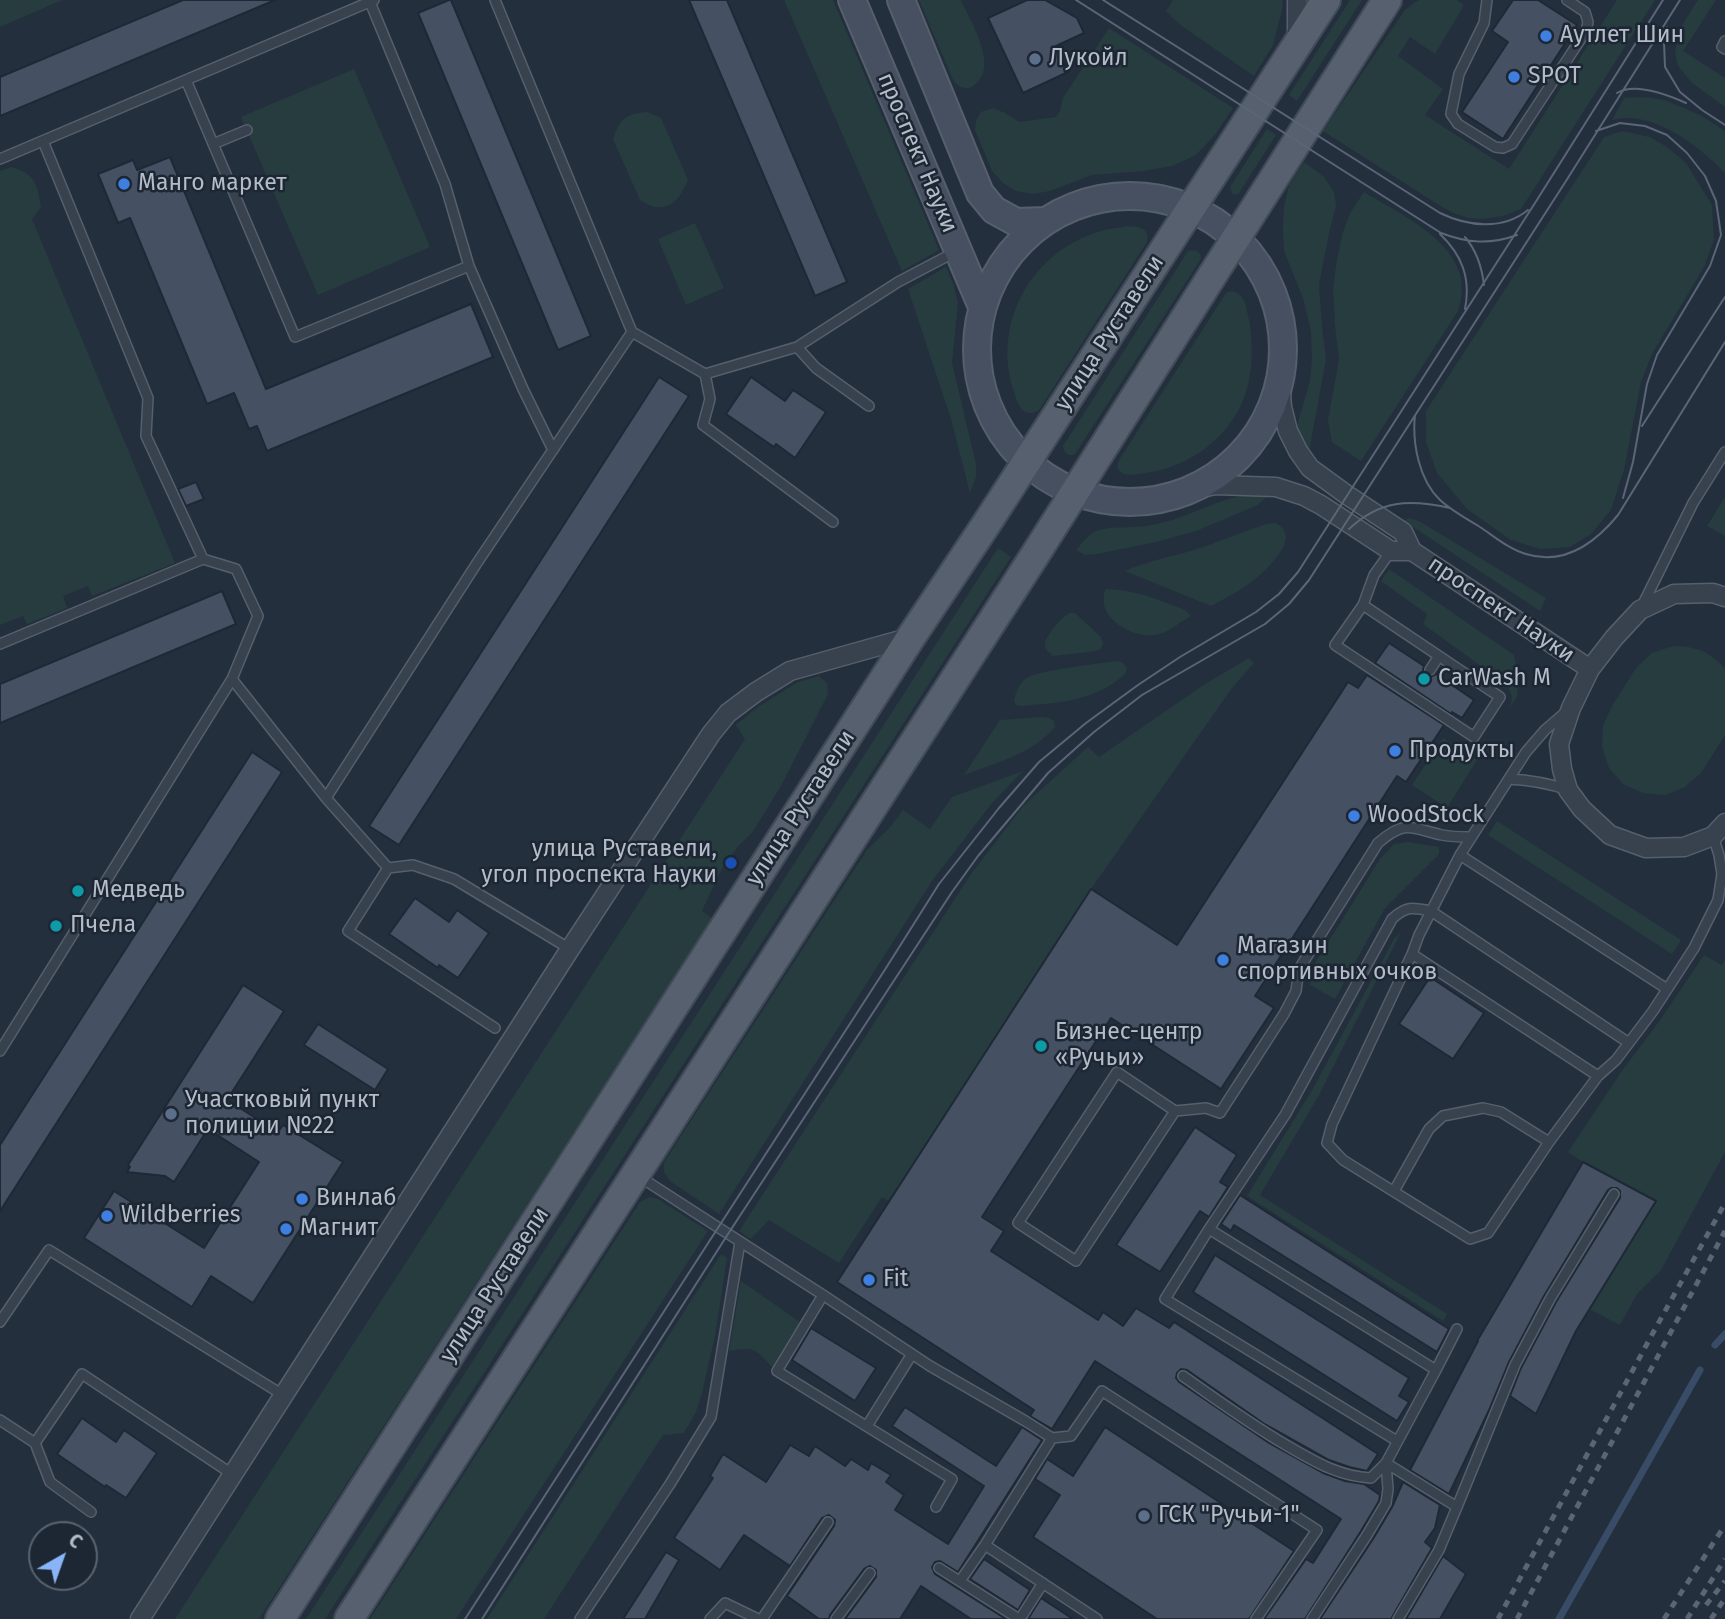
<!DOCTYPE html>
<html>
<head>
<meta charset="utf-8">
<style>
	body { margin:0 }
	#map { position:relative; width:1725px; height:1619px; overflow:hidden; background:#242f3e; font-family:"Fira Sans",sans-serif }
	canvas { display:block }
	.north { position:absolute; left:28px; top:1521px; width:70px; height:70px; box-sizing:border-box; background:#1d2633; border:2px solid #59626f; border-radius:50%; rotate:40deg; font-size:19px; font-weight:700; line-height:28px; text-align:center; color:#b4bcc9 }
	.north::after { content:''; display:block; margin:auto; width:24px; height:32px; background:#8ab4f8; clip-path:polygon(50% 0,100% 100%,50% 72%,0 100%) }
</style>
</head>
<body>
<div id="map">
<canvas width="1725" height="1619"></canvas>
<div class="north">С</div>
</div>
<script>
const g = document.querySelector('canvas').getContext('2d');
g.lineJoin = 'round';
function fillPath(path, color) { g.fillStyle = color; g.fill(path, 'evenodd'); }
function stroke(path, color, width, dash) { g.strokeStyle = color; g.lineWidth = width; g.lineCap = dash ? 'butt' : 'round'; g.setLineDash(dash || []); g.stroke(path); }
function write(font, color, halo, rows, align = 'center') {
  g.font = font + ' "Fira Sans",sans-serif'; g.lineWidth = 5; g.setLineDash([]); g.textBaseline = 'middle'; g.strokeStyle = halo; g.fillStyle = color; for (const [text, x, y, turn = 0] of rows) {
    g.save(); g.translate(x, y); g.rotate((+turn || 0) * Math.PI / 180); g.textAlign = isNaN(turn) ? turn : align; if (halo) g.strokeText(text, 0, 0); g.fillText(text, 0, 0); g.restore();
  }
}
fillPath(new Path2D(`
	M0,0H62L0,27Z
	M784,0H833L939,250L902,271Z
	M919,0H961C970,21 1001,68 973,86C966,91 960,87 954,82Z
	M1173,0H1283L1282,10L1273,45L1254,76L1179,24L1166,11Z
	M1350,0H1362L1297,101L1289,95Z
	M1420,0H1457L1464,5L1435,54L1410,37L1398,56L1443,89L1425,115L1509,169L1617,0H1655L1521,209L1503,216L1482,219L1469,218L1456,214L1442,207L1323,131L1405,10L1415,2Z
	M1698,0H1716L1683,51L1725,78V107L1692,83L1678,66L1675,53L1680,28Z
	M1109,28L1233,108L1214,136L1196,155L1172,166L1143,171L1092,175L1050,191L1033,194L1016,191L1003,183L992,171L975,130L976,121L981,112L993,108L1005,113L1019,122L1056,117L1060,111L1063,98Z
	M354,69L430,247L318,295L241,117Z
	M1643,97L1665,100L1700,115L1725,131V173C1699,146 1652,109 1612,120L1624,98Z
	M647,112L661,118L688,180C682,194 674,209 656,207C651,207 644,202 640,200L613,139C620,118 626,114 647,112Z
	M1267,129L1276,135L1239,193L1235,195L1232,193L1230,187Z
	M1622,131L1650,137L1667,147L1686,163L1712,205L1714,240L1704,267L1652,354L1641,382L1624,470L1611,510L1591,534L1570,547L1540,549L1511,540L1467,509L1437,473L1426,442V411L1604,137Z
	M1304,162L1324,177L1334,192L1336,206L1330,229L1319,284L1322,327L1326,359L1309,452L1297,434L1298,422L1310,381L1312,358L1311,331L1303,298L1284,251L1283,228L1284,206L1289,185Z
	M11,167C35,174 37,183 41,207L32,219L175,563L92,596L88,586L63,596L67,608L27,624L23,616L0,625V171Z
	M1364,192C1406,218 1480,249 1458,311L1361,461L1332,442L1328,420L1339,360L1335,325L1333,289L1337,259L1343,232L1350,213Z
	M695,223L724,288L686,305L658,239Z
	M1129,226C1141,227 1150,229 1147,242L1039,410C1035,412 1033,414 1029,413C1020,412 1016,399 1014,392C992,327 1028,257 1092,234C1104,229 1116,228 1129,226Z
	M1192,250C1198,251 1201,253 1201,259L1075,454C1068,457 1064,454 1063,446L1188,251Z
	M946,267L953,283L958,302L952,363L976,464V477L970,493L951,419L908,289Z
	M1231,291C1246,294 1246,307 1249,320C1254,347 1253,380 1241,405C1222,445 1183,469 1140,474C1130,475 1122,477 1117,467L1119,460L1226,293Z
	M1245,495H1268L1258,505L1196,531L1156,542L1097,554L1085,555L1076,550C1082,543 1087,536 1096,531C1108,526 1131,528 1145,526C1181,522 1211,501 1245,495Z
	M1725,497V536L1707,526Z
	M1409,518L1419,521L1546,598L1540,611L1404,521Z
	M1275,523C1303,535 1269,568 1255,579C1242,590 1226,598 1211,606L1125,571C1147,561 1171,557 1194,550C1218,542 1242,532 1267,524Z
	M998,548L1011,557L325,1619H306Z
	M1389,569L1514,655L1518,675L1517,697L1510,707C1514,695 1511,691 1503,682L1423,624L1427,614L1381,581Z
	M1105,589C1134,589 1159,600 1185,610L1191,616C1182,621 1172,629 1163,633C1142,641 1110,627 1104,605C1103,600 1104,594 1105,589Z
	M1070,613H1075L1101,637L1103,643L1101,649L1096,651L1053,656C1050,653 1046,651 1045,646C1044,637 1062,616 1070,613Z
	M1673,646C1697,647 1708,650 1725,669V735L1701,773L1685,787L1665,795L1643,793L1623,784L1609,768L1602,747L1603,726L1612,706L1636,668L1652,653Z
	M1249,658L1254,663L1232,688L1091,889L889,1201L882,1197L839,1263L769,1220L751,1239L739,1231L971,874L1024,805L1088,747L1099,757L1205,684Z
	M1115,661C1122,661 1124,663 1127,669L1125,674C1096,701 1058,703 1021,706L1016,705L1014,701C1015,693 1020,682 1027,678C1039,670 1098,664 1115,661Z
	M819,676L827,683L828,694L781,786L752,833L739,845L720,872L702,911L712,918L259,1619H175L745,739L736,725L758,707L798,682Z
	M1042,717L1049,718L1054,721L1055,727C1032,754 996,763 964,775L1000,720Z
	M1443,738L1477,760L1447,808L1412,785Z
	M1023,771L992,803L932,881L719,1214L670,1181L664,1172V1162L867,850L891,826L903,810L930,829L952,797Z
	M1497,821L1681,940L1672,954L1488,835Z
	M1408,842L1439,847V854L1385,908L1335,999L1310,985L1314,965L1380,859L1394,844Z
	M1401,932L1318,1097L1260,1195L1447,1314L1443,1321L1247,1196L1311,1092L1394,939Z
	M1704,955L1722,965L1725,960V1152L1661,1270L1637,1294L1620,1325L1589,1309L1656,1201L1583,1162L1568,1152L1621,1072L1658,1023Z
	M649,1197L658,1199L708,1231L456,1619H370L640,1202Z
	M721,1254L727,1258L715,1336L702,1393L696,1412L684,1433L663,1435L544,1619H487Z
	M741,1281L800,1322L772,1367C754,1348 755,1347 729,1351Z`), '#263c3f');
stroke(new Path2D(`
	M1715,1345L1725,1334
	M1559,1619L1700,1370`), '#394c67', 7);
const building = new Path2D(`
	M183,0H275L0,116V77Z
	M449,0H451L591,336L558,350L418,13Z
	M689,0H727L847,282L815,296Z
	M1027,0H1045L1077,18L1084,33L1056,46L1068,72L1023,93L988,18Z
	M1513,0H1538L1577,25L1503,139L1462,112L1508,42L1492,31Z
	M170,157L266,389L471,304L493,357L267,451L257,426L249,429L234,393L207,404L130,218L118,223L98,174L133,160L137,170Z
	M659,377L689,396L399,845L369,826Z
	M751,377L785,401L793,390L826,412L795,458L776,444L774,447L726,414Z
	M196,482L204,499L186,506L178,489Z
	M222,591L236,624L0,723V684Z
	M1389,643L1424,666L1423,670L1426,675L1430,677L1436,674L1474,700L1462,718L1452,712L1451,714L1375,663Z
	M1367,675L1444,725L1406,782L1397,776L1255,996L1274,1008L1221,1089L1111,1018L982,1217L1004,1231L991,1251L1098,1320L1103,1312L1123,1326L1136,1308L1169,1328L1174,1322L1378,1454L1367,1471L1349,1467L1329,1460L1263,1423L1187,1370L1181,1369L1177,1373L1176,1378L1179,1382L1269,1443L1323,1473L1345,1481L1364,1484L1380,1495L1379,1501L1361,1531L1305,1619H1264L1306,1559L1313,1563L1341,1519L1095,1361L1052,1429L1030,1416L1034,1410L837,1282L1091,889L1177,945L1348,682L1358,688Z
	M252,752L282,772L0,1211V1145Z
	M415,898L449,922L457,910L489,933L458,978L439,965L438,968L389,934Z
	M1430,977L1484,1013L1453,1059L1399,1024Z
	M243,985L284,1011L227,1100L278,1132L283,1125L343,1162L253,1303L211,1276L192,1307L84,1238L114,1191L204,1248L259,1162L208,1129L174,1182L165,1176L127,1172L130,1167L128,1165Z
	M318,1024L388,1069L375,1090L304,1045Z
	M1195,1127L1237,1155L1220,1182L1228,1187L1209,1217L1200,1211L1160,1272L1116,1245Z
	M1583,1162L1656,1201L1576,1331L1536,1414L1510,1396L1521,1368L1556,1302L1620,1198V1191L1617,1188H1611L1608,1190L1544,1296L1509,1362L1490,1408L1449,1494L1410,1470L1478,1341H1477Z
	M1240,1195L1449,1329L1437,1352L1234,1225L1231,1231L1221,1224Z
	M1215,1255L1409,1378L1399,1396L1409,1402L1397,1421L1193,1292Z
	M811,1328L876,1368L855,1401L792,1360Z
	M905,1407L996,1466L1022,1427L1042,1440L958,1572L940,1561L935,1562L932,1567L935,1574L1006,1619H971L921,1586L900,1619H845L876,1577V1570L870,1566L864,1569L830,1615L829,1619H819L787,1596L834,1526L835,1520L829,1515L822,1518L790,1566L744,1535L720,1570L674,1538L713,1478L710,1476L723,1454L766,1482L790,1445L809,1456L815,1446L845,1466L851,1459L868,1470L871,1463L891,1475L886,1482L904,1495L895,1510L948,1544L984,1486L892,1426Z
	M82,1418L116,1442L124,1430L157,1453L126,1498L106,1485L105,1487L57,1454Z
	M1105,1427L1294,1551L1249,1619H1157L1033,1537L1060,1495L1035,1479L1047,1459L1073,1476Z
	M1403,1482L1440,1505L1435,1528L1425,1542L1432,1548L1391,1619H1320L1373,1539L1392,1507Z
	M666,1552L679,1560L645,1619H623Z
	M1443,1556L1466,1574L1440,1619H1406Z
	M984,1559L1030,1590L1018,1610L970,1579Z
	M1041,1598L1073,1619H1028Z`);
fillPath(building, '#455162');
stroke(building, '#1f2835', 2);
const service = new Path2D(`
	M495,0L632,332L477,563L326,798L388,868L413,865L454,879L570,949
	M1487,0L1484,23L1459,74L1451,114L1458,124L1495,147L1503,148L1512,144L1586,31L1588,22L1585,12L1567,0
	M370,2L445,184L469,266L523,389L553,450
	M1725,41L1722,47L1725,49
	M186,80L295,337L469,266
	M43,141L148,398L146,436L203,559
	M213,144L247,130
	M0,159L374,0
	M632,332L705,374L797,347L898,282L957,251
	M797,347L816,368L869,406
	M705,374L710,399L703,425L833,522
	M1363,605L1500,697L1474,737L1335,645L1363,605L1374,575L1391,551
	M1641,608L1693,503L1725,452
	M0,644L203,559L236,569L258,616L232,679L326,798
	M1430,670L1439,656
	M1567,711L1545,730L1526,752L1460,855L1419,935L1412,954L1332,1124L1327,1143L1343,1160L1470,1239L1488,1233L1549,1142L1598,1076L1616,1060L1653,1011L1694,948L1718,900L1722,874L1719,855L1713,836
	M1509,779C1530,780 1548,783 1568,790
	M1460,855L1667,989
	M388,868L348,931L495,1028
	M1412,954L1598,1076
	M0,1051L232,679
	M1175,1111L1117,1072L1018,1223L1076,1261L1175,1111L1206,1108L1220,1113L1284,1014L1296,991L1299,969L1378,843C1406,819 1410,828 1442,835C1452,837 1462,837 1471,837
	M640,1177L823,1295L930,1366L1027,1422L1052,1438L1071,1436L1102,1391L1317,1530L1256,1619
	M1394,1191L1429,1129L1443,1116L1483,1108L1501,1112L1549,1142
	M1209,1229L1436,1370L1457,1329
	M823,1295L777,1371L952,1479L936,1507
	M0,1322L49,1250L283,1395
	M1183,1376C1217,1400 1250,1424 1286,1445C1314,1461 1337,1476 1371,1478L1386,1463L1457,1507L1439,1550L1398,1619
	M0,1420L35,1443L82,1374L232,1474
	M867,1426L912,1354
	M1052,1438L985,1545L1097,1619
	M1397,1441L1165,1299L1209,1229L1285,1115L1392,919C1406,906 1412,907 1431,911L1629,1043
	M35,1443L50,1482L91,1512
	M1457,1507L1515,1365L1550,1299L1614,1194
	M939,1568L1019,1619
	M960,1581L985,1545
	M580,1619L670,1484L711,1417L740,1242
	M710,1619L725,1603L758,1619
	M762,1619L828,1522
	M836,1619L870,1573
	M1020,1619L1043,1583
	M1312,1619L1367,1535L1386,1503L1388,1489L1386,1463L1436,1370`);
const minor = new Path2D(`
	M1297,42V0
	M1280,379L1282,407L1288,431L1298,451L1310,468L1347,495L1403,532L1412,551L1590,669
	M1190,490L1216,485L1276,487L1304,496L1321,505L1391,551H1412
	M1725,597L1713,593L1674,594L1640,610L1614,638L1590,669L1571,708L1559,744L1562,769L1568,790L1582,809L1610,835L1646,848L1684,847L1713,836L1725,823
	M140,1619L570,949L711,734L728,713L756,692L790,671L911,637`);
const secondary = new Path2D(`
	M852,0L982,307
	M901,0L980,193L994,210L1016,222L1046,221
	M977 349a153 153 0 1 1 306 0a153 153 0 1 1-306 0Z`);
const primary = new Path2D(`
	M280,1619L911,637L985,526L1326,0
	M349,1619L1033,558L1387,0`);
stroke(service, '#565f6c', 12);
stroke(minor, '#565f6c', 21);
stroke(secondary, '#565f6c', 30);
stroke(primary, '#414a57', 32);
stroke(service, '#38414e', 9);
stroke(minor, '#38414e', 18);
stroke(secondary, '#465061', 26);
stroke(primary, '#56606e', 28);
stroke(new Path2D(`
	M1076,0L1441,233C1467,243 1490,245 1517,235
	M1103,0L1440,213C1467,226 1502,231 1528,210
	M1667,27L1664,42L1665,67L1680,92L1702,110L1725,125
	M1617,93C1635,82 1668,95 1686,103
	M1596,131L1620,123L1645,126L1667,135L1687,153L1705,176L1716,201L1721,235L1710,266L1657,355L1647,384L1633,462L1623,498
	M1440,234C1462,255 1471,278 1465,309
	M1465,237C1476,250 1482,268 1484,285
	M1415,415C1412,443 1419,480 1440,500C1452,511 1467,519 1480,527C1495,537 1509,549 1526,554C1564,566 1595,543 1618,515L1725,342
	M1642,426L1725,297
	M1349,529C1380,500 1409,499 1450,508
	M465,1619L886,968L939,884L999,808L1039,762L1086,723L1138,685L1180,657L1256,612L1279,594L1298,572L1535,203L1663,0
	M482,1619L728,1234L952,892L978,856L1048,773L1094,732L1142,695L1265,624L1289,604L1309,580L1566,181L1680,0`), '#5a6575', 2);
stroke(new Path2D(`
	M1706,1605L1725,1581
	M1498,1619L1654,1331L1725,1203
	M1517,1619L1725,1231
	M1664,1619L1725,1525
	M1687,1619L1725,1559
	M1711,1619L1725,1598`), '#5a6575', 5, [7, 7]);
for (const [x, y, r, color] of [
	[1546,36,7,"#3f7fe0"],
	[1035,59,7,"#5c6f8a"],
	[1514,77,7,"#3f7fe0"],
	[124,184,7,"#3f7fe0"],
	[1424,679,7,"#0f9aa8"],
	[1395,751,7,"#3f7fe0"],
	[1354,816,7,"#3f7fe0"],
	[731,863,7,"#1a4fb4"],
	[78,891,7,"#0f9aa8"],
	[56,926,7,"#0f9aa8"],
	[1223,960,7,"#3f7fe0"],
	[1041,1046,7,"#0f9aa8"],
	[171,1114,7,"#5c6f8a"],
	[302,1199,7,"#3f7fe0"],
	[107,1216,7,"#3f7fe0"],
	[286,1229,7,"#3f7fe0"],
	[869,1280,7,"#3f7fe0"],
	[1144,1516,7,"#5c6f8a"]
]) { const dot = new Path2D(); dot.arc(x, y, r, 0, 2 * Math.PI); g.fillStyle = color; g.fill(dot); stroke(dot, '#1d2633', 2.5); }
write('23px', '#b4bcc9', '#1d2633', [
	["Аутлет Шин",1560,36],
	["Лукойл",1049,59],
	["SPOT",1528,77],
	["Манго маркет",138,184],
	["CarWash M",1438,679],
	["Продукты",1409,751],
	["WoodStock",1368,816],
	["улица Руставели,",717,850,"right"],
	["угол проспекта Науки",717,876,"right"],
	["Медведь",92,891],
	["Пчела",70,926],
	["Магазин",1237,947],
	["спортивных очков",1237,973],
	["Бизнес-центр",1055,1033],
	["«Ручьи»",1055,1059],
	["Участковый пункт",185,1101],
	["полиции №22",185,1127],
	["Винлаб",316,1199],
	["Wildberries",121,1216],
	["Магнит",300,1229],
	["Fit",883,1280],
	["ГСК \"Ручьи-1\"",1158,1516]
], 'left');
write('23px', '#b4bcc9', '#1d2633', [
	["проспект Науки",917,153,67],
	["улица Руставели",1110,333,-57],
	["проспект Науки",1501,610,34],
	["улица Руставели",801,808,-57],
	["улица Руставели",495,1285,-57]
]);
</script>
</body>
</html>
